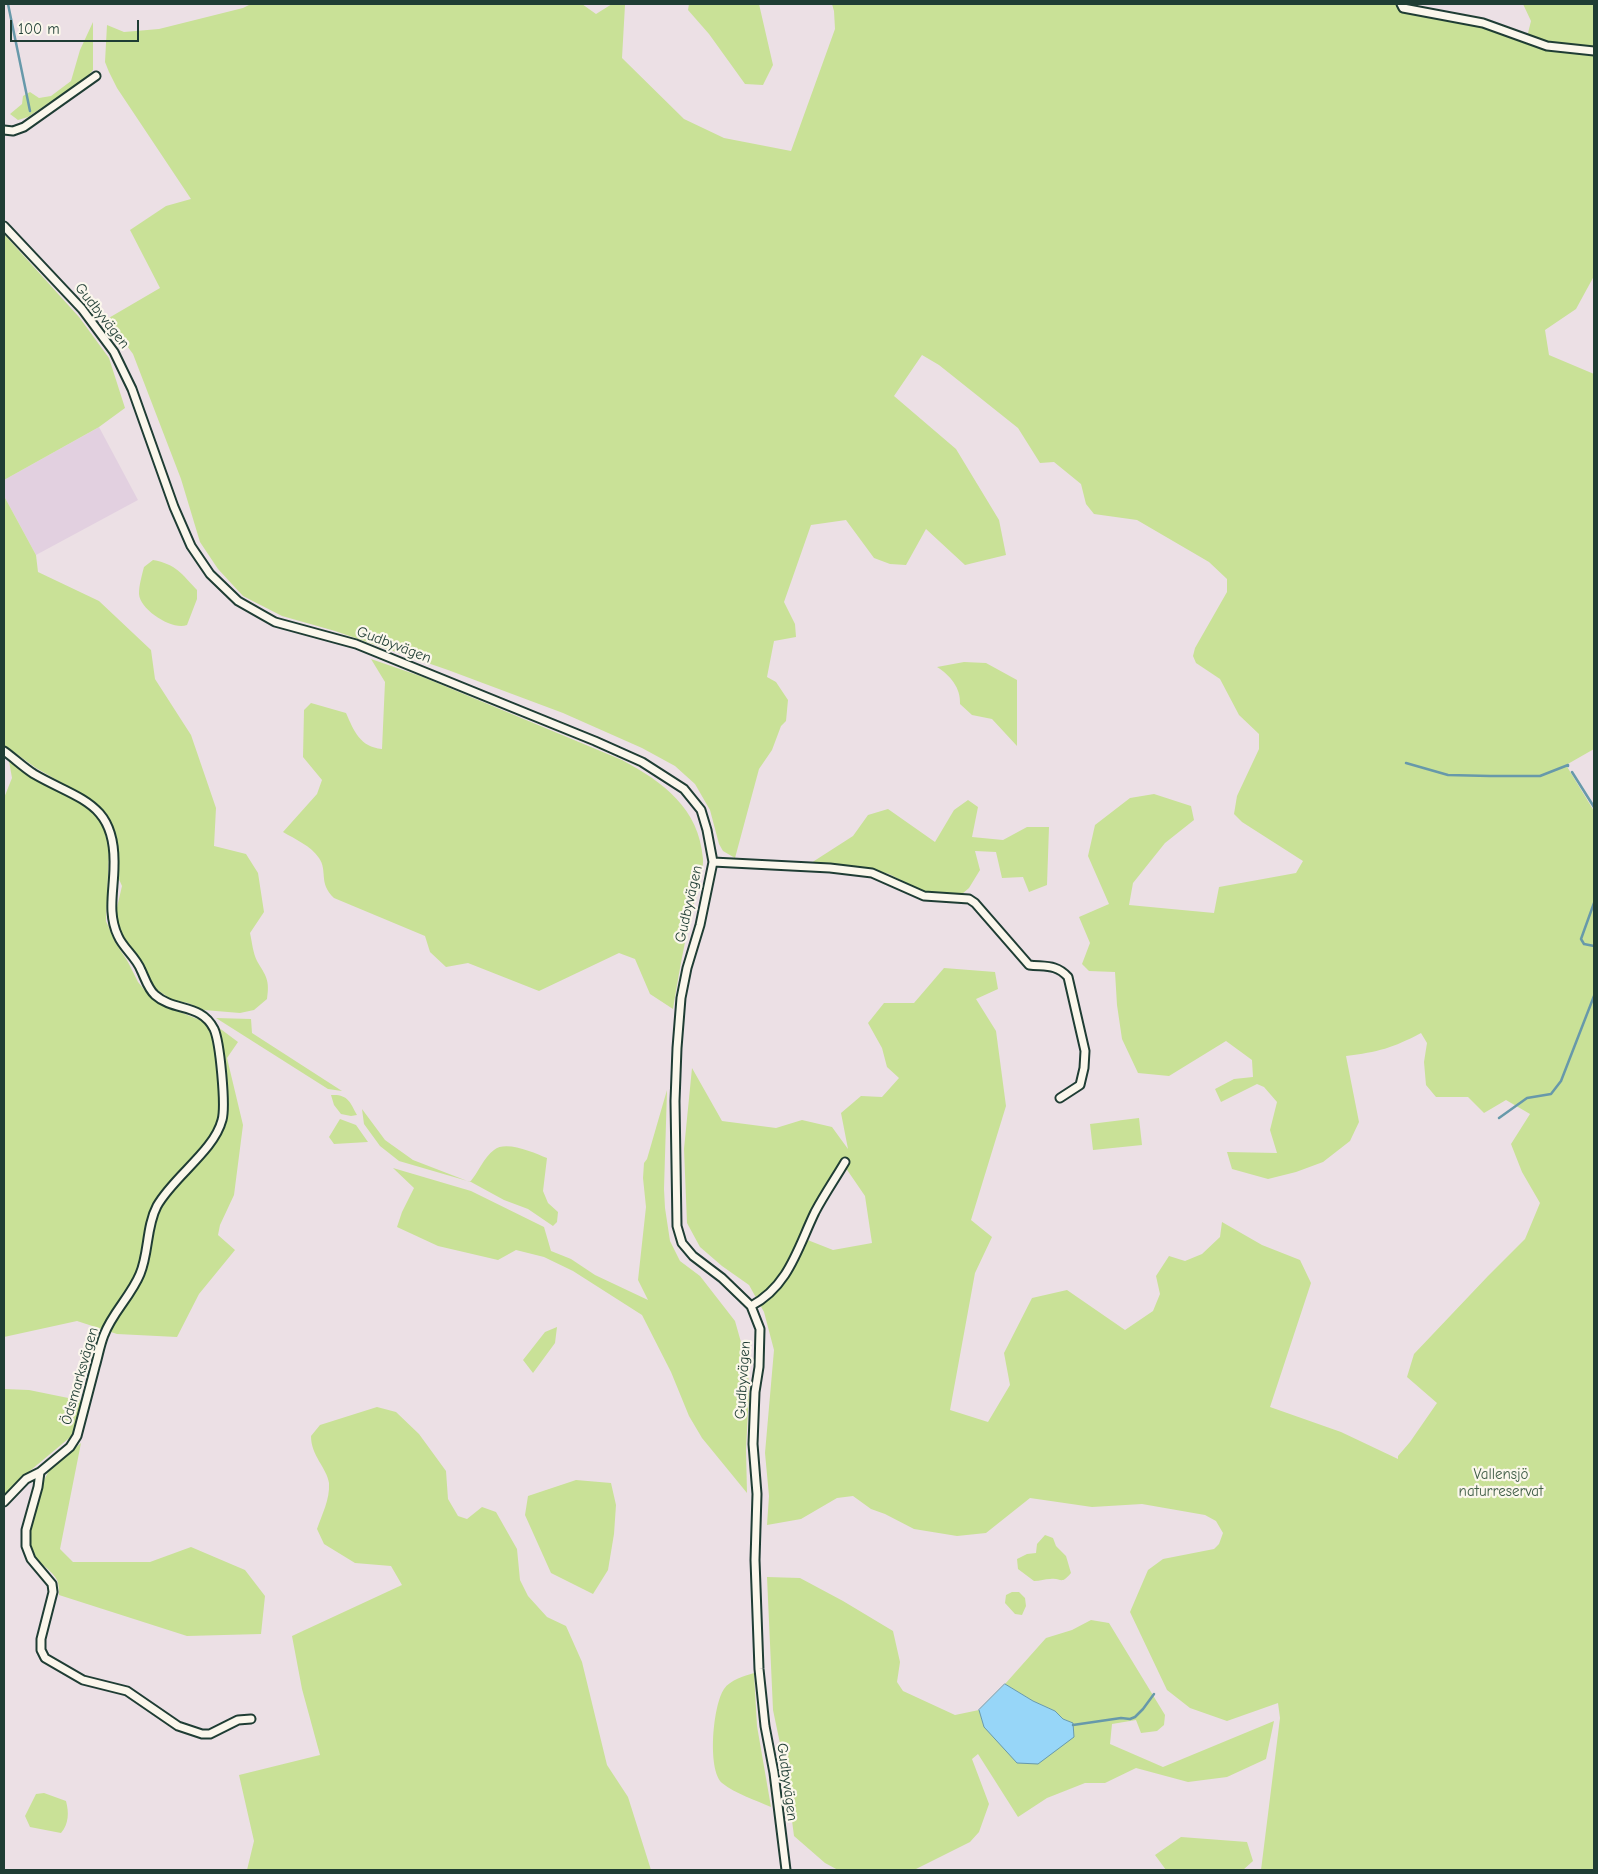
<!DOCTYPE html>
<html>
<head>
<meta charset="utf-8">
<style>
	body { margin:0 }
	#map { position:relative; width:1598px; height:1874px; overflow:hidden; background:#ece0e5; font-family:"Comic Neue",sans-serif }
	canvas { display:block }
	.frame { position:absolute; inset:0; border:5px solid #1f3d34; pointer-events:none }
	.scale { position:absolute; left:10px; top:20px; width:129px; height:22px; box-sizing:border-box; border:2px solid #1f3d34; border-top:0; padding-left:6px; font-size:15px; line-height:18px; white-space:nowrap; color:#1f3d34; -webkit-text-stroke:4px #fbf7ec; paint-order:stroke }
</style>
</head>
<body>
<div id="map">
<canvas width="1598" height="1874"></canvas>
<div class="frame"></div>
<div class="scale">100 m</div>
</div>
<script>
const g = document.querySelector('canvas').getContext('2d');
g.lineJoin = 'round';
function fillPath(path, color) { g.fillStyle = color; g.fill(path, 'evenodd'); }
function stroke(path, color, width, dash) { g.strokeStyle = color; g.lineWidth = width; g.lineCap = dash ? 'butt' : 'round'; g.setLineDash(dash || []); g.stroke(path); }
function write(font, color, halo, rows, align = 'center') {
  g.font = font + ' "Comic Neue",sans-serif'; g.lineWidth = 4.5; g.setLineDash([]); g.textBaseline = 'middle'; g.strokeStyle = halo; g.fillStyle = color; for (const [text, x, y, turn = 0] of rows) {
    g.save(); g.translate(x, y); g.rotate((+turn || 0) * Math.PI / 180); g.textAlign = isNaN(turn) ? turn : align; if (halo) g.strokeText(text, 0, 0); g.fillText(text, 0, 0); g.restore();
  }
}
fillPath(new Path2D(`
	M99,427L138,500L36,555L4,496V480Z`), '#e2d0e0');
fillPath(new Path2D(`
	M251,4H582L596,14L612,4L625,5L622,58L684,119L724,138L791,151L835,29L834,11L832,4H1398L1481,25L1526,41L1531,21L1523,4H1594V276L1576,309L1545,330L1549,355L1594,374V749L1566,765L1594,811V1870H1261L1280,1718L1278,1703L1227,1721L1190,1708L1167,1690L1130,1612L1148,1570L1163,1559L1214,1549L1219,1544L1223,1533L1216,1521L1205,1515L1142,1504L1092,1507L1030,1498L986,1533L957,1536L914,1529L885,1514L871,1509L853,1496L837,1498L801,1519L767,1525L769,1496L765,1453L774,1350L764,1312L749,1285L722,1266L700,1247L687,1223L684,1149L692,1068L722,1121L776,1128L802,1120L832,1127L848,1149L841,1113L861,1096L882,1097L899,1078L887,1067L882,1048L868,1023L884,1003H914L944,968L995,972L998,989L976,999L996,1031L1006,1106L971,1220L992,1237L975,1273L950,1410L988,1422L1010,1385L1004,1353L1032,1298L1067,1290L1125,1330L1153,1311L1160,1294L1156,1276L1169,1256L1185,1261L1202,1254L1220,1237L1222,1222L1262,1245L1300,1260L1311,1283L1270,1407L1341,1432L1398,1459V1456L1410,1442L1437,1403L1407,1377L1414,1354L1488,1276L1525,1239L1540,1203L1522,1172L1511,1144L1530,1114L1506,1100L1484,1113L1468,1097H1436L1426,1085L1424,1062L1427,1043L1421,1033C1393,1048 1378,1052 1346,1056L1359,1122L1350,1141L1323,1162L1296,1172L1268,1179L1232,1169L1227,1152L1277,1153L1270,1130L1277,1102L1264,1087L1257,1084L1221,1102L1215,1089L1234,1079L1253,1077L1252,1060L1226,1041L1169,1076L1138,1073L1122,1039L1117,1005L1115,972L1089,971L1082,964L1090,943L1079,917L1109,904L1088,856L1095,825L1130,798L1154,794L1191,806L1194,820L1165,843L1133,883L1129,905L1214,913L1219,887L1296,873L1303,861L1242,822L1234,814L1237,796L1259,749V734L1239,715L1220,679L1196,663L1193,656L1195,648L1227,592V579L1209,562L1137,520L1094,514L1086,504L1081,484L1054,462L1040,463L1018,428L939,365L922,355L894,396L956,449L999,520L1006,555L965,565L926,529L906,565L890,564L874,558L846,520L811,525L784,602L795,624L796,637L774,641L767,677L776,682L788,700L786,721L781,726L772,750L759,769L735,858L723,851L719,844L710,810L695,784L675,766L642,748L563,713L448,670L335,631L282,616L243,596L218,569L200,542L181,479L133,354L107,319L160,288L130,230L166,206L191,199L117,88L109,72L105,62L107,25L124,32L159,29L243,8ZM841,1161L865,1196L872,1243L833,1250L800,1237Z
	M689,4H759L773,65L763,85L745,84L709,34L688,10Z
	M93,22V70L87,77L28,117L18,120L10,114L22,104L23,96L30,92L39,98L51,96L71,81L80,50Z
	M4,234L79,317L109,358L125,408L99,427L4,480Z
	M4,496L36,555L38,572L99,601L151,650L155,679L191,735L216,808L214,846L246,854L258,873L264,912L250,933C252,942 253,953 257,961C266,976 270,980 267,999L254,1010L240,1013L204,1010L188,1003L172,1000L156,989L149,980L144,964L123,936L115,916L122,886L118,877L119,863L116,835L106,813L88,798L36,768L4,745Z
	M153,560C176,564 182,574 197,590V599L187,625C173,631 140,610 139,594C139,585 142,575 144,567Z
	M371,659L423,677L622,760C663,782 699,808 703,859C704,871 693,905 690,919C683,949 678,979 673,1009L650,994L635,959L619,953L539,991L468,963L446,967L430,952L425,936L334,898C318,883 328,871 319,858C311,846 295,839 283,832L317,794L322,780L303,757L304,710L311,703L346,713C354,731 360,747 382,749L385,682Z
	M964,662L986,663L1017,680V746L992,719L972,715L960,704C961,688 950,675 937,667Z
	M9,761L34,778L84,804L96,814L105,831L109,851L106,921L115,942L128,962L138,982L151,998L167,1007L218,1027L238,1042L227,1058L243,1125L234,1195L220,1225L218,1235L235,1250L199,1294L177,1337L117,1334L77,1321L4,1337V798L12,778Z
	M968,800L978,807L972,837L1003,840L1027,827H1049L1047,885L1029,892L1023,877L1002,878L996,852L975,851L980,870L969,888L962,894L926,893L889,874L862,867L811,863L853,836L868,815L888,809L935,842L954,810Z
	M216,1018L251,1019L252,1033L342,1091L328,1089Z
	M667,1090L664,1189L665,1208L670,1241L680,1261L700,1276L735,1321L748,1367L749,1393L746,1449L747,1493L702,1438L689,1416L671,1372L642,1315L573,1271L544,1257L516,1250L498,1260L438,1246L397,1227L402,1212L414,1188L393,1168L471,1191L544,1227L551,1251L571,1259L595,1275L648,1300L638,1280L646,1207L643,1178L644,1163L647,1159Z
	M331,1095C348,1094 350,1102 357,1115L351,1116L341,1114L334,1105Z
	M362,1109L385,1140L413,1160L470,1182C478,1173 484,1157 494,1150C506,1140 534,1153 547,1158L543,1191L548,1203L558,1212L557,1222L553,1226L528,1209L504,1200L471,1182L399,1161L380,1146L364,1124Z
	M1139,1118L1142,1145L1093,1150L1090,1124Z
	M340,1119L356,1125L368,1142L334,1144L329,1137Z
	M557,1327L555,1343L533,1373L523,1360L545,1332Z
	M4,1389L29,1390L83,1401L74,1434L19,1480L4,1497Z
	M377,1407L396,1412L419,1434L446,1471L448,1499L458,1516L467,1519L482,1507L496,1512L517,1549L520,1580L528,1596L547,1617L566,1626L582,1662L607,1765L628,1797L651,1870H247L254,1841L239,1775L320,1755L302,1689L292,1636L402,1585L391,1566L355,1563L324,1544L317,1529C322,1514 330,1500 329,1483C327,1468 311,1456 311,1436L320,1425Z
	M81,1443L60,1549L73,1562H150L191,1547L245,1570L265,1596L261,1634L187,1636L59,1595C59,1591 59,1584 57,1580C51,1568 34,1562 30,1548C27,1536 41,1481 49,1471C56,1461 72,1451 81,1443Z
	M576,1480L611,1483L616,1505L614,1534L608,1570L593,1594L551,1573L525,1515L528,1496Z
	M1045,1535L1053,1538L1056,1546L1066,1556L1071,1573C1060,1586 1062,1577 1050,1579C1045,1579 1040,1581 1034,1581L1018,1569L1017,1559L1027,1554L1036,1553L1037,1544Z
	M767,1577L800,1578L843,1601L893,1631L900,1662L897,1682L903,1691L955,1715L979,1710L984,1727L1074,1737L1073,1723L1063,1719L1055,1711L1033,1701L1005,1684L1046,1638L1072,1630L1091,1620L1109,1623L1165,1715L1164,1725L1157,1731L1141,1733L1136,1720L1112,1724L1110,1744L1163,1767L1274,1721L1266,1759L1227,1777L1188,1782L1136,1768L1105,1783H1085L1047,1798L1018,1817L978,1754L972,1759L989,1804L979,1832L970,1842L914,1870H838L825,1863L794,1836L785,1767L773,1710Z
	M1012,1592H1019L1025,1598L1026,1606L1022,1615L1015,1614L1005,1603L1006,1595Z
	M754,1673L757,1726L771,1807C755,1800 736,1794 722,1783C707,1769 713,1705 724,1689C730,1680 744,1676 754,1673Z
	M44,1793L66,1801C69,1812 69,1824 61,1833L30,1827L25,1816L36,1794Z
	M1181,1837L1247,1842L1253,1861L1243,1870H1166L1155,1855Z`), '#c9e197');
const water = new Path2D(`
	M1005,1684L1033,1701L1055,1711L1063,1719L1073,1723L1074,1737L1038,1764L1017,1763L984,1727L979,1710Z`);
fillPath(water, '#97d6f8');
stroke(water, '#6799aa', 1);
stroke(new Path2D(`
	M8,4L30,111
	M1406,763L1448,775L1490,776H1540L1568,765V766
	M1572,772L1594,807
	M1594,903L1581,939L1584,944L1594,946
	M1499,1118L1527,1098L1551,1094L1561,1081L1594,996
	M1073,1725L1121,1718L1130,1719L1135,1717L1143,1709L1154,1694`), '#6799aa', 2.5);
const minor = new Path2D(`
	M1401,4L1403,8L1483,23L1547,46L1594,51
	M4,130L13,131L24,127L96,76
	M4,226L82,309L114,352L132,389L174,507L191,546L210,574L238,601L275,622L356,644L595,741L642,762L684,789L701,810L707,830L713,862L700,925L687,968L681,998L677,1048L675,1101L677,1226L682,1243L693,1256L722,1278L751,1306L760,1329L759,1367L755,1392L753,1444L757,1494L755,1560L759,1669L765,1726L774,1773L786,1870
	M4,751C14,758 23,767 34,774C79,800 116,802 114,866C114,890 107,913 118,936C123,948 136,957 141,970C145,978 148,989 155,995C174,1012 201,1003 214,1029C220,1042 226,1106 222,1120C214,1151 173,1177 157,1206C146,1227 149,1253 140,1274C131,1296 112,1313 104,1335C100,1345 98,1357 95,1367C89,1390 83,1413 77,1436L70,1447L40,1472L38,1487L26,1530V1546L31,1559L52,1584L53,1592L41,1639V1650L45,1658L83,1680L127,1691L178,1726L202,1734H210L238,1720L251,1719
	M713,862L830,868L872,873L924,896L969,899L975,903L1029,965C1046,967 1056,964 1068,977L1085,1051L1084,1068L1080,1085L1060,1098
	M751,1306C789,1286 798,1247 815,1212C824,1195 835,1179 845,1162
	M4,1502L26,1479L40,1472`);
stroke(minor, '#1f3d34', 11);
stroke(minor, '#fbf7ec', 7);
write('15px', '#1f3d34', '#fbf7ec', [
	["Gudbyvägen",102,316,52],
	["Gudbyvägen",394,645,21],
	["Gudbyvägen",689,904,-77],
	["Ödsmarksvägen",80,1376,-74],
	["Gudbyvägen",743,1380,-86],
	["Gudbyvägen",787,1782,82]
]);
write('15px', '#415e48', '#fbf7ec', [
	["Vallensjö",1501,1475],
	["naturreservat",1501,1492]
]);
</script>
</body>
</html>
